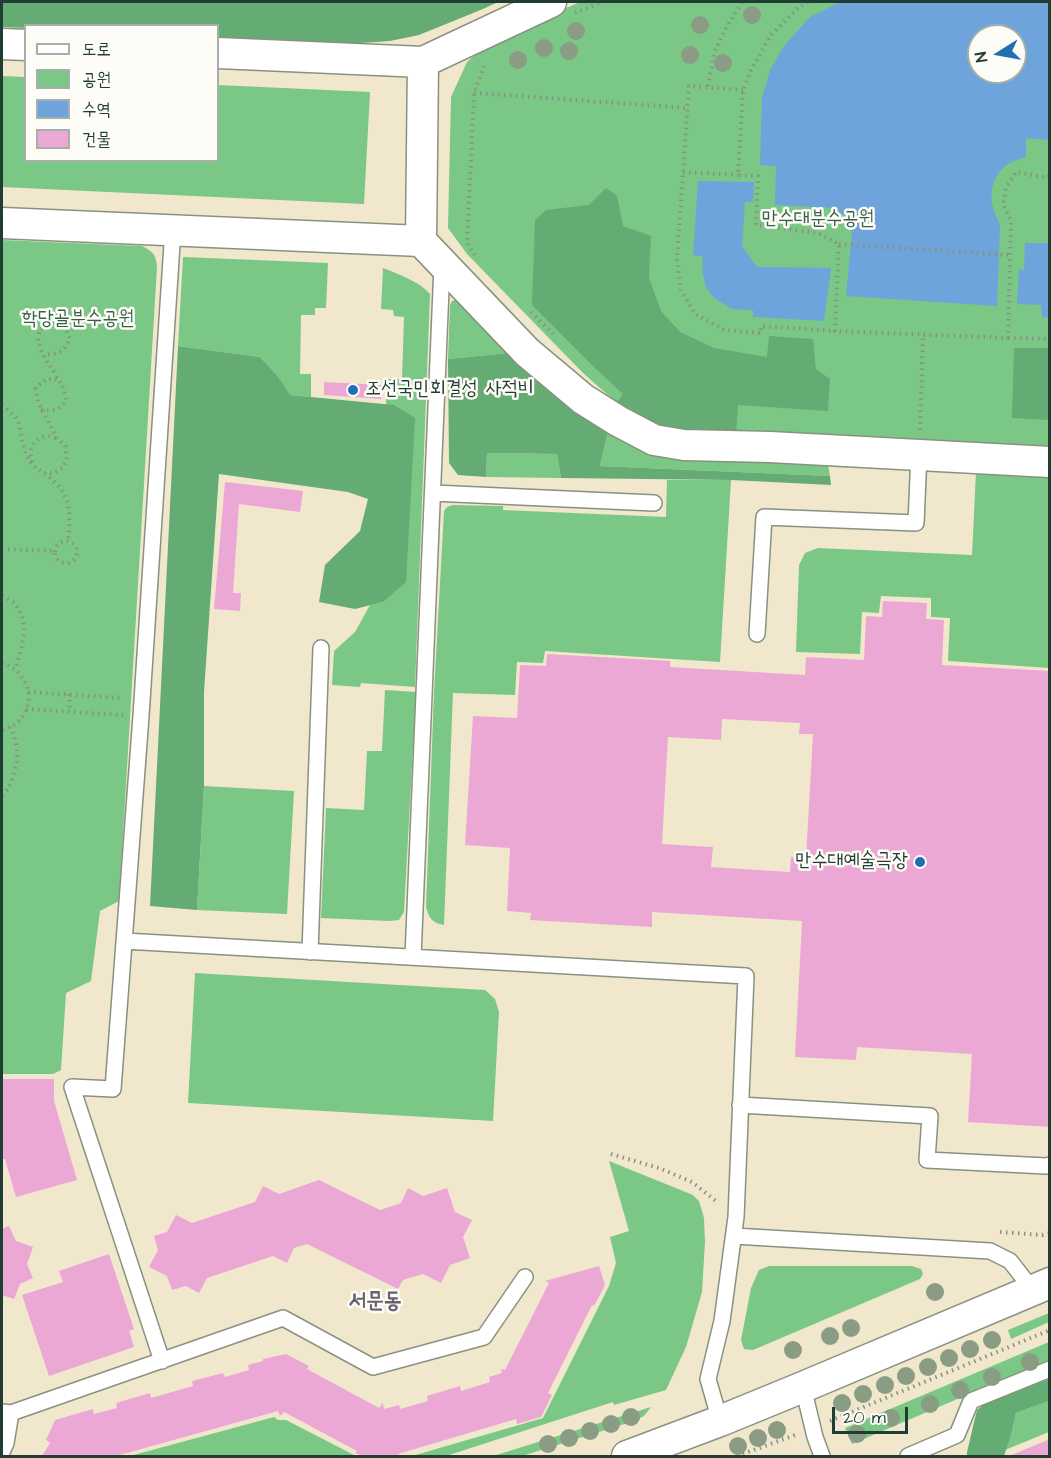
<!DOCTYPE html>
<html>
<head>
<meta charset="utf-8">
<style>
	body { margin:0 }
	#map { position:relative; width:1051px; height:1458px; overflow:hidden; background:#f1e7cd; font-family:"Architects Daughter","Poor Story",sans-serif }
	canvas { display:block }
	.frame { position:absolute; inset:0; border:3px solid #1f3d34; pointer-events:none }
	.legend { position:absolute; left:24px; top:24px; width:195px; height:138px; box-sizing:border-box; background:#fdfcf7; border:2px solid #a4b0a9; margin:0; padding:8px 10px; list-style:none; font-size:18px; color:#1f3d34 }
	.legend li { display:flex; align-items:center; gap:12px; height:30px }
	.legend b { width:30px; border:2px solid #a4b0a9 }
	.north { position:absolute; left:967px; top:24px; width:60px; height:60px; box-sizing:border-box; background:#fdfcf7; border:2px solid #a4b0a9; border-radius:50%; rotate:259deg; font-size:16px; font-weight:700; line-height:24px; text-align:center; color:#1f3d34 }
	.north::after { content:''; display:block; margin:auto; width:21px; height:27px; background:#1f6fb2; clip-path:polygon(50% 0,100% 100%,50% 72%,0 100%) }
	.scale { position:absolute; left:832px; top:1407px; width:76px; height:27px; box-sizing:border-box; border:3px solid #1f3d34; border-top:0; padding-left:8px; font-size:18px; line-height:21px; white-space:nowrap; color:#1f3d34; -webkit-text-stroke:4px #fdfcf7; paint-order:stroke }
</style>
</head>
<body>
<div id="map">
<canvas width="1051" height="1458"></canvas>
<div class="frame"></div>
<ul class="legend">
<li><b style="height:8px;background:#fff"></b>도로</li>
<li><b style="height:16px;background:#7bc786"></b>공원</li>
<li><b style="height:16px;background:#6ea3db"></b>수역</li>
<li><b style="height:16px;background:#eca8d4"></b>건물</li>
</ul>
<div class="north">N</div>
<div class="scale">20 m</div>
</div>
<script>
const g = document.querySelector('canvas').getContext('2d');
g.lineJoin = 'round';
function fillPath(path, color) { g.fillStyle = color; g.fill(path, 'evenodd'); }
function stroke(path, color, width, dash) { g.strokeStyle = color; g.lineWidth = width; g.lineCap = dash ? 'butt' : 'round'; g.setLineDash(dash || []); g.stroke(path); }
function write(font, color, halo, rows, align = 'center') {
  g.font = font + ' "Architects Daughter","Poor Story",sans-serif'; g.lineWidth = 5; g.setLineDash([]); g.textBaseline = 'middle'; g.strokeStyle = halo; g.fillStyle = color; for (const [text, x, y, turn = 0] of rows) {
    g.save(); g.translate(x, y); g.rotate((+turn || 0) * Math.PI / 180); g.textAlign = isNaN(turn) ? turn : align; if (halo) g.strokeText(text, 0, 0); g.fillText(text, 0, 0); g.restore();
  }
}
fillPath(new Path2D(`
	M580,2H1049V451L736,434L637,415L617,403L583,373L467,254L448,228L451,97L467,62L491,41ZM979,36H1015V72H979Z
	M2,76L25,77L26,160H218V85L370,92L364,204L2,187Z
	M2,240L142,246C153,252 156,254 157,267L119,901L100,911L91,981L66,993L61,1070L53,1074H2Z
	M183,257L328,263L326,308H315V315H301L300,374H311V397L289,395L277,375L260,357L178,346Z
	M383,268C398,274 419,281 430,294L415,687L361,683L360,687L332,685L334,651L355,632L370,605L383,602L394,406L386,405L387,379H402L404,317L394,316L393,310L381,309Z
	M455,300L460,301L508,353L448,359L450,305L452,301Z
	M608,432L626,443L678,457L828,465L830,476L600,466Z
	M487,453L557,454L561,478L486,477Z
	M976,472L1049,476V668L948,661L950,618L931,617V598L881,596L879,613L862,612L860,654L796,652L799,565L805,553L818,548L972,555Z
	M667,480H731L720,662L545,651L543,663L517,662L515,695L453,693L444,925C432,923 429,918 426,907L434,692L444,511L447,507L453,505L503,506V510L666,517Z
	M385,690L416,692L404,912L399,920L389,921L321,918L326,808L364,810L367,751H382Z
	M204,786L294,791L287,914L197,910Z
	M195,973L485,990L495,999L499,1012L493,1121L188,1103Z
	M609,1161L693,1195L699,1201L704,1218L705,1242L702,1292L686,1347L666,1390L614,1405L613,1402L446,1456H412L543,1418L609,1286L616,1263L610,1237L629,1231Z
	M769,1266H912L921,1269L923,1274L920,1279L753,1350L744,1349L741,1340L751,1288L759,1270Z
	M1049,1313V1322L1011,1339L1008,1330Z
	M1049,1342V1360L852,1444L845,1428Z
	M1049,1401V1432L1005,1450L1012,1432L1016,1413Z
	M651,1407L644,1416L634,1421L522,1456H493Z
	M274,1417L278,1420H286L356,1456H130Z`), '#7bc786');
fillPath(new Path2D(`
	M2,2H498L483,9L419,35L390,41L346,44L218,38V26H26L25,28L2,27Z
	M606,188L617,196L623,226L651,236L649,278L661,311L680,332L714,348L767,357L769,336L813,339L816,369L830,379L828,411L738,405L736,434L663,428L637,415L617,403L623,394L596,369L532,305L535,220L546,210L589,205Z
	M178,346L260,357L277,375L290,395L394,405L415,418L406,582L383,602L355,609L319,602L325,565L360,531L368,499L348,492L219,474L204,692V786L197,910L150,906Z
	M1014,348H1049V420L1012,418Z
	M508,353L608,432L600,466L830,476L831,485L731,480L561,478L557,454L487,453L486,477L458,475L449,463L448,359Z
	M1049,1379V1401L1016,1413L1012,1432L1004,1456H967V1452L977,1410L984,1404Z`), '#64ac73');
fillPath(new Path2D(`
	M841,2H1049V140L1026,138V157C1020,159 1012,161 1008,164C987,179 988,204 1000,224L997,306L846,296L852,232L849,221L843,214L833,208L775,205L776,166L760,165L762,98L770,70L784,46L810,17ZM979,36H1015V72H979Z
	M698,181L754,182L753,202H745L742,246L757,267L831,268L824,321L753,317V310L732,309L714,298L706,287L703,275L702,256L693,255Z
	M1049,209L1050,318H1049L1042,317L1041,305L1017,304L1019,269L1024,270L1025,243H1049Z`), '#6ea3db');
fillPath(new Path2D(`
	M324,382L382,385L381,399L324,395Z
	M225,482L303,491L300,512L239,504L233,593H241L240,611L214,609Z
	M883,601L927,603L926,619L944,620L942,665L1050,671V1127L968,1122L972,1054L857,1047L856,1060L795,1057L802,921L652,912V927L530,920L531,913L507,911L510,848L465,845L473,716L517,718L520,665L546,666L547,654L670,661V667L805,675L806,657L864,660L866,616L882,617ZM722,719L800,723L799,734H813L806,858L791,857L790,872L711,867L713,847L662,844L668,737L721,740Z
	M2,1079H54V1101L77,1180L16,1197L5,1159H2Z
	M319,1180L380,1210L401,1203L408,1188L423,1196L447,1188L455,1212L472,1220L463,1237L470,1258L450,1265L441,1283L423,1274L403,1280L398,1289L307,1244L294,1248L287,1263L273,1256L207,1278L199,1293L186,1286L172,1290L167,1276L149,1267L158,1250L154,1236L167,1232L176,1215L192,1223L255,1202L263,1186L279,1194Z
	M9,1226L16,1241L33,1247L27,1264L33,1278L20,1284L14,1299L2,1295V1229Z
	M109,1254L134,1329L129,1331L134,1347L49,1376L22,1295L63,1282L59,1271Z
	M599,1266L605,1285L594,1306L592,1305L548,1393L552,1395L541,1417L517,1424L516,1419L398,1454L399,1456H363L355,1453L357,1451L284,1412L280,1416L278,1411L116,1456H42L50,1443L46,1440L55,1420L93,1409L94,1414L117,1408L116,1403L150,1393L151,1398L193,1386L192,1381L223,1373L225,1377L249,1370L248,1365L263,1361V1359L286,1354L309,1366L307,1369L379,1408L383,1403L384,1409L399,1405L400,1409L428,1401L427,1396L460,1386L461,1391L490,1382L489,1377L502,1373L501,1369L505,1370L549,1283L545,1281Z
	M1050,1439V1456H1009Z`), '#eca8d4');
const lane = new Path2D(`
	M433,493L654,503
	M757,634L764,517L916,523L919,454
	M124,941L746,976L736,1217L722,1321L708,1379L720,1421
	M310,952L321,648
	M413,957L442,265
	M740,1105L930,1116L927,1160L1046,1166L1050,1165
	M734,1236L990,1251L1010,1261L1032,1289
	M162,1361L72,1087L113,1089L141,716L173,229
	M803,1387L815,1437L822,1456
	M2,1412L11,1413L283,1318L373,1367L484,1337L525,1277
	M2,1452L6,1443L11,1413
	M908,1456L957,1435L971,1401L1050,1369`);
const street = new Path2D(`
	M2,44L26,45
	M218,53L423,62L551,2
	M2,223L421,241L527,352L583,399L618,421L654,440L684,445L770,447L1050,462
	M421,241L423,62
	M627,1456L720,1421L803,1387L1050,1283`);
stroke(lane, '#889280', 18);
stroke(street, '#889280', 33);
stroke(new Path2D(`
	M808,2L799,7L771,35L751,70L743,90L738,175L758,176L756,225L818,233L839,244L835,331L1008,338L1011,222L1003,204L1006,188L1016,172L1047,178L1050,175
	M575,13L602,2
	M708,86L715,51L726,28L742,2
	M743,90L689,86L677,260L681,290L695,314L724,330L761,333V326L835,331
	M474,93L688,108
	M683,172L738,175
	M839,244L1011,255
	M475,255L467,243L474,93L484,66
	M531,312L553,334
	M1008,338L1050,339
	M2,405C6,409 12,413 16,418C22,426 21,447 28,458C32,466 38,469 45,474C72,494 71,510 68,541
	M41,409C53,412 58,411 66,401C65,379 44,365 39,343C38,339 39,333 40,329L51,324L64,326L70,338C64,353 59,353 44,355
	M920,430L923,335
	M32,462C28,451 34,437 47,436C51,436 54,438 57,438
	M44,473H54L64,467L67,457L65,446L57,438L38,402L36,388L46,379H55L59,382
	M55 552a11 11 0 1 1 22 0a11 11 0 1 1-22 0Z
	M2,549L54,551
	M2,596C5,598 12,600 14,603C31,621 22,649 15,669
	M2,663C37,674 38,721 2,730
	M28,692L123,698
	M69,694L70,711
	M26,709L123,715
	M2,795C8,790 9,786 12,779C20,757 18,749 11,727
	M611,1154L659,1168L692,1182L716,1201
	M1000,1232L1042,1235L1050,1233
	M830,1421L1050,1330
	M737,1456L795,1435`), '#889280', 4, [1.5, 4.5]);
stroke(lane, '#fff', 15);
stroke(street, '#fff', 30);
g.fillStyle = '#8a9d84';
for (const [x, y] of [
	[752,15],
	[700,25],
	[576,31],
	[544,48],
	[569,51],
	[690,55],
	[518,60],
	[723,63],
	[935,1292],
	[851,1328],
	[830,1336],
	[992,1340],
	[970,1349],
	[793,1350],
	[949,1358],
	[1030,1362],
	[928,1367],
	[906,1376],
	[992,1377],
	[885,1385],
	[960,1390],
	[863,1394],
	[842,1403],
	[930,1404],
	[631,1417],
	[891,1418],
	[611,1424],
	[777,1430],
	[590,1431],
	[857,1434],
	[569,1438],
	[758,1438],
	[548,1444],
	[738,1446]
]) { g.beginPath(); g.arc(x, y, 9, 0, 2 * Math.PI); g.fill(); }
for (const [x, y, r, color] of [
	[353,390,6,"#1f6fb2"],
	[920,862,6,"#1f6fb2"]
]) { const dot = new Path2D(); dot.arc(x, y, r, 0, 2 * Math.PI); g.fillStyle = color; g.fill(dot); stroke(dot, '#fdfcf7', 2); }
write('20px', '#366048', '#fdfcf7', [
	["만수대분수공원",818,220],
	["학당골분수공원",78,320]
]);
write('20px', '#1f3d34', '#fdfcf7', [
	["조선국민회결성 사적비",365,390],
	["만수대예술극장",908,862,"right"]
], 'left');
write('bold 22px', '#67626c', '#fdfcf7', [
	["서문동",375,1302]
]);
</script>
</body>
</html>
